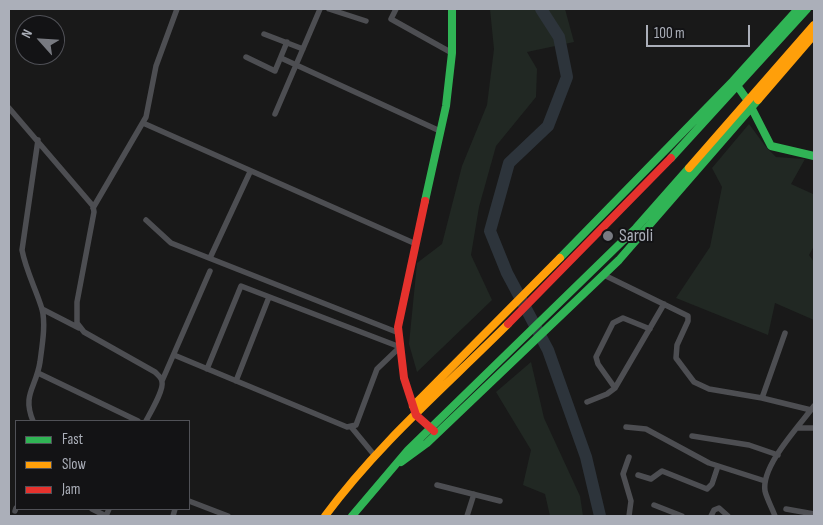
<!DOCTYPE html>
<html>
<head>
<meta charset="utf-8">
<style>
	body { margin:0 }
	#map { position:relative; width:823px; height:525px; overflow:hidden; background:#191919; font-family:"Sofia Sans Condensed",sans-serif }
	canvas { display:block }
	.frame { position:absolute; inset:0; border:10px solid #abafb9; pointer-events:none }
	.legend { position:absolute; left:15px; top:420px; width:175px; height:90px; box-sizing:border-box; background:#131315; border:1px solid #505157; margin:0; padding:6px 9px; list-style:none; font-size:15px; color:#abafb9 }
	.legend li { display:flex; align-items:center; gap:10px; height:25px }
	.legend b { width:25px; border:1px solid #505157 }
	.north { position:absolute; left:15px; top:15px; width:50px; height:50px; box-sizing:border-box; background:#131315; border:1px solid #505157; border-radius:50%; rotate:296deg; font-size:14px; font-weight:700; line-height:20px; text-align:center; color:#abafb9 }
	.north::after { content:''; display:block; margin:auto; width:18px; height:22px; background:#787a81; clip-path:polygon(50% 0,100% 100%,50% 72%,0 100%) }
	.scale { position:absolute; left:646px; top:25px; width:104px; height:22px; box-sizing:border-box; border:2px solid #abafb9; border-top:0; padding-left:6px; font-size:15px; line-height:18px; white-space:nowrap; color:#abafb9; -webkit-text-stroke:4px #131315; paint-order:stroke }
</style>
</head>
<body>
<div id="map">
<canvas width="823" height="525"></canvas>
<div class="frame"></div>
<ul class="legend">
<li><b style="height:6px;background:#30b455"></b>Fast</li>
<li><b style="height:6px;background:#ff9f0a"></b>Slow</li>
<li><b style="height:6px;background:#e5322d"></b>Jam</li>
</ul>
<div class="north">N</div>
<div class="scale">100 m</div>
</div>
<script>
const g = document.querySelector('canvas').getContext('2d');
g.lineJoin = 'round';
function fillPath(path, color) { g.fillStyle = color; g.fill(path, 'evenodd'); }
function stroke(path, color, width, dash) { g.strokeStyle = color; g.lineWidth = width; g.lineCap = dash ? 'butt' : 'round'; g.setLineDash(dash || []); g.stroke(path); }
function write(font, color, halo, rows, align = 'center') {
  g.font = font + ' "Sofia Sans Condensed",sans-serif'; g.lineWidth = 4; g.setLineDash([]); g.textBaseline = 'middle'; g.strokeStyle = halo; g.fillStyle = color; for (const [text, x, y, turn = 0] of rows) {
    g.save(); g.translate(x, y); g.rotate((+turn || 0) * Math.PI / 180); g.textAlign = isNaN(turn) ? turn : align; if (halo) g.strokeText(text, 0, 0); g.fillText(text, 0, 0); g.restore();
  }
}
fillPath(new Path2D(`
	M490,9H565L574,42L527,52L537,69L536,97L496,146L479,207L471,255L492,300L417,372L409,344L417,263L442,244L462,166L487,105L494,49Z
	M749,124L766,147L776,157L805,159L791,184L813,194L814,191V246L809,255L814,262V320L775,303L768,335L676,298L710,247L722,187L712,168Z
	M531,362L544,418L580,496L583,516H550L545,494L523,485L531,450L496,392Z`), '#212823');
stroke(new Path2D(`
	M541,9L559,37L567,77L548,126L509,163L490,231L507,273L548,350L586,457L600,516`), '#2d343b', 12);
stroke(new Path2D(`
	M329,9L366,21
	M396,9L391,19L452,53
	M264,34L303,49
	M246,57L275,71L287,42
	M281,58L440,131
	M9,108L93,206L94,212L77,302V323L84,332L155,372C158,375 162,378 162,382C164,390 150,413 146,421
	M275,114L320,9
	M143,123L416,244
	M93,208L146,117L156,66L177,9
	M146,220L171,243L399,333
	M210,258L250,172
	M604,275L688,316V321L677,345L676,358L694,382L709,389L762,398L811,410
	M42,309L79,328
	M174,355L347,427L356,425L377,369L400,347L241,286L207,369
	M38,373L138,421
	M162,381L210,271
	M236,381L269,297
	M615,388L598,364L596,357L613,323L623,318L650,329
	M762,398L785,333
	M587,402L607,394L615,388L664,304
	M33,421C22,394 36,388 40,362C42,346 46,324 42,309C36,289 26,271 22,250L38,140
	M626,427L646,429L709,463L765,481
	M352,428L375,456
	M798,428H814
	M692,436L749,445L778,455
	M638,475L651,479L662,471L707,489L712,484L718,466
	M437,485L500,501
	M189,501L228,516
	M654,505L682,516
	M92,509L106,516L109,509
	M786,509L814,514
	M15,511L16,508
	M173,516L175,509
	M467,516L474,494
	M629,516L631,501L623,474L629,457
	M711,516L714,510L719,508L728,516
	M775,516C772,508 767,499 765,491C761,466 799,426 814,406`), '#4d4e52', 5.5);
stroke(new Path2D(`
	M736,84L748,101L771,146L814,156
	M671,158L807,9
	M425,201L446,106L452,53V9
	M560,258L733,81L798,9
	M401,462L427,443L619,260L758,100
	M352,516L408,450L636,228L689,168`), '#30b455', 8);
stroke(new Path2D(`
	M758,100L814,35
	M689,168L814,25
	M413,406L560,258
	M325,516C378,444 445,387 508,324`), '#ff9f0a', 8);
stroke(new Path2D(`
	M425,201L398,327L404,378L416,415L434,431
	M508,324L671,158`), '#e5322d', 8);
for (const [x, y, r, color] of [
	[608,236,6,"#787a81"]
]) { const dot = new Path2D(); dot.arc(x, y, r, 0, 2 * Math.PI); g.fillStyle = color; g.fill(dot); stroke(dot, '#131315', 2); }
write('18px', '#abafb9', '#131315', [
	["Saroli",619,236]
], 'left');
</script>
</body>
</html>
